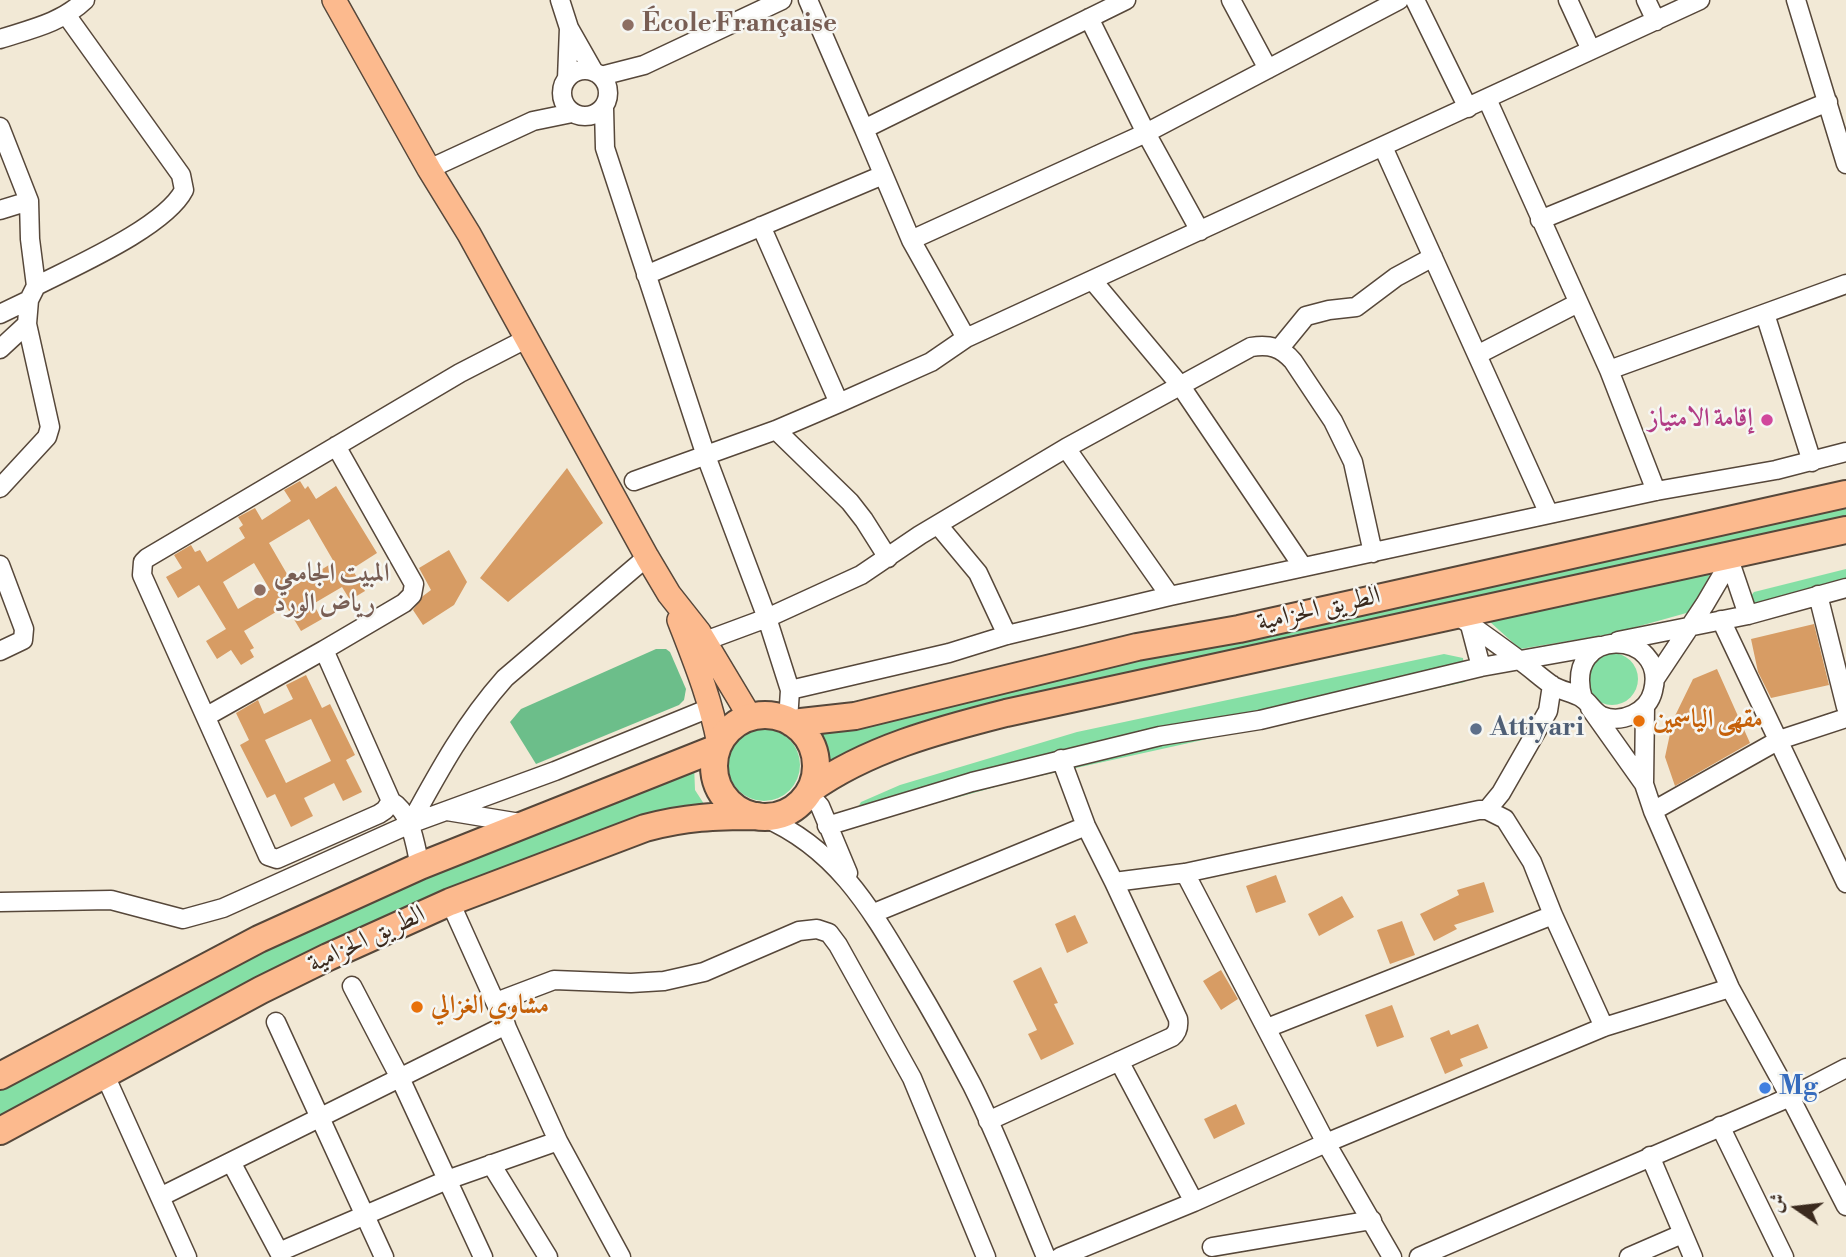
<!DOCTYPE html>
<html>
<head>
<meta charset="utf-8">
<style>
	body { margin:0 }
	#map { position:relative; width:1846px; height:1257px; overflow:hidden; background:#f2e9d6; font-family:"Libre Bodoni",Amiri,serif }
	canvas { display:block }
	.north { position:absolute; left:1762px; top:1173px; width:70px; height:70px; -webkit-text-stroke:5px #f6f6f2; paint-order:stroke; rotate:284deg; font-size:19px; font-weight:700; line-height:28px; text-align:center; color:#3b2a1e }
	.north::after { content:''; display:block; margin:auto; width:24px; height:32px; background:#3b2a1e; clip-path:polygon(50% 0,100% 100%,50% 72%,0 100%) }
</style>
</head>
<body>
<div id="map">
<canvas width="1846" height="1257"></canvas>
<div class="north">ش</div>
</div>
<script>
const g = document.querySelector('canvas').getContext('2d');
g.lineJoin = 'round';
function fillPath(path, color) { g.fillStyle = color; g.fill(path, 'evenodd'); }
function stroke(path, color, width, dash) { g.strokeStyle = color; g.lineWidth = width; g.lineCap = dash ? 'butt' : 'round'; g.setLineDash(dash || []); g.stroke(path); }
function write(font, color, halo, rows, align = 'center') {
  g.font = font + ' "Libre Bodoni",Amiri,serif'; g.lineWidth = 5; g.setLineDash([]); g.textBaseline = 'middle'; g.strokeStyle = halo; g.fillStyle = color; for (const [text, x, y, turn = 0] of rows) {
    g.save(); g.translate(x, y); g.rotate((+turn || 0) * Math.PI / 180); g.textAlign = isNaN(turn) ? turn : align; if (halo) g.strokeText(text, 0, 0); g.fillText(text, 0, 0); g.restore();
  }
}
fillPath(new Path2D(`
	M1846,505V520L831,765L816,730L1061,676L1243,639Z
	M1846,569V594L1746,617L1743,605L1754,592Z
	M1712,571L1690,612L1611,634L1520,649L1489,621Z
	M1586 679a26 26 0 1 1 52 0a26 26 0 1 1-52 0Z
	M1444,654L1463,658L1465,682L1017,781L846,828L861,802L900,785L1077,732Z
	M728 765a36 36 0 1 1 72 0a36 36 0 1 1-72 0Z
	M694,764L695,790L706,807L676,813L0,1118V1086L217,972L429,875Z`), '#85dfa5');
fillPath(new Path2D(`
	M656,649H666L670,652L686,689L684,700L679,705L536,764L510,722L521,709Z`), '#6cbe8a');
fillPath(new Path2D(`
	M567,468L603,523L508,602L480,578Z
	M300,481L305,489L308,486L316,499L336,486L377,553L352,569L365,591L350,600L342,587L313,604L322,619L301,631L286,606L244,631L254,648L250,650L254,657L241,665L231,650L217,659L206,641L226,629L199,585L178,598L166,577L182,568L174,555L191,545L195,552L200,550L207,562L245,538L239,528L243,525L238,517L255,508L262,520L291,501L284,490ZM309,519L334,562L294,586L269,543ZM254,563L270,590L238,609L223,582Z
	M449,550L467,582L454,605L423,625L413,610L423,596L431,590L419,568Z
	M1814,624L1829,685L1771,698L1758,672L1751,639Z
	M1717,669L1750,743L1675,786L1665,757L1673,720L1693,679Z
	M306,675L322,708L330,704L355,755L346,760L362,792L343,801L334,783L304,798L313,816L291,827L275,794L267,798L240,745L249,740L236,713L258,700L264,714L293,699L286,685ZM311,719L331,761L286,783L265,740Z
	M1276,875L1286,902L1256,913L1246,886Z
	M1484,882L1494,912L1454,925L1457,929L1434,941L1420,914L1459,895L1457,890Z
	M1342,896L1354,917L1319,936L1308,914Z
	M1075,915L1088,943L1067,953L1055,924Z
	M1402,921L1415,955L1390,964L1377,930Z
	M1041,967L1058,1003L1054,1004L1074,1044L1041,1060L1028,1034L1037,1030L1013,981Z
	M1221,970L1238,999L1221,1010L1203,981Z
	M1392,1005L1404,1037L1377,1047L1365,1015Z
	M1478,1024L1488,1048L1460,1059L1463,1066L1445,1074L1430,1038L1449,1030L1451,1035Z
	M1236,1104L1245,1124L1214,1139L1204,1119Z`), '#d79c64');
const minor = new Path2D(`
	M560,0L569,28L594,72
	M808,0L864,129L1126,0
	M1231,0L1268,69
	M1415,0L1468,108
	M1568,0L1591,50
	M1646,0L1656,21
	M1796,0L1846,164
	M1089,18L1146,133L1200,231
	M0,39C31,29 61,23 85,0
	M562 93a23 23 0 1 1 46 0a23 23 0 1 1-46 0Z
	M601,76L644,65L782,0
	M567,79L569,28
	M1487,99L1609,370L1656,491
	M604,108L605,148L706,456L767,618L790,690L788,721
	M0,127L29,201L30,239L36,286L29,300L27,324L50,427L47,437L0,488
	M864,129L911,240L1146,133L1399,0
	M1383,147L1549,514
	M429,169L533,121L572,113
	M0,210L29,201
	M1540,220L1828,102
	M761,226L839,403
	M911,240L966,338L1700,0
	M646,275L883,175
	M1093,281L1180,385L1303,567
	M36,286C75,266 165,227 184,190L181,175L67,16
	M0,314L29,300
	M1765,314L1812,462
	M0,349L27,324
	M1279,349L1306,316L1329,310L1356,307L1396,277L1433,257
	M1477,355L1578,303
	M1609,370L1846,284
	M776,430L850,502L864,520L888,558
	M1066,448L1170,596
	M634,481L776,430L839,403L931,362L966,338
	M938,525L978,573L1007,635
	M1730,562L1748,615
	M0,565L24,629L23,640L0,651
	M1818,595L1846,707
	M1458,616C1479,631 1499,645 1519,660C1531,668 1541,678 1553,686C1562,691 1574,693 1582,698C1590,703 1593,712 1602,716C1622,724 1648,712 1653,691C1669,629 1561,624 1583,699
	M1721,620L1846,883
	M1470,625L1481,667
	M705,641L767,618L861,575L920,535L1066,448L1251,347C1269,344 1281,347 1293,361L1333,421L1353,462L1373,553
	M1618,641L1748,615L1846,588
	M324,650L404,603L412,595L414,584L336,446
	M1655,679L1705,604L1735,553
	M790,690L949,653L1007,635L1170,596L1656,491L1776,470L1846,452
	M1590,708L1644,784L1653,811L1730,988L1790,1097L1846,1206
	M207,716L324,650L391,801C412,813 415,845 420,866
	M1061,759L1086,826L1114,882L1185,873L1479,810H1487L1505,819L1532,862L1553,915L1604,1027
	M1644,784L1645,707
	M808,793L820,806L848,873
	M391,801L385,810L379,814L277,859L268,856L142,575L143,562L147,558L460,373L526,339
	M1487,810L1501,793L1548,711L1552,685
	M447,811L520,823
	M1653,811L1779,740L1846,718
	M763,817C838,849 872,911 912,978C933,1013 953,1049 972,1085C1000,1141 1022,1200 1046,1257
	M410,824C439,771 465,723 505,678L647,557
	M827,826L972,782L1160,736L1260,720L1481,667L1599,646
	M1185,873L1326,1143L1392,1257
	M0,902L111,900L183,919L223,908L410,824L555,771L712,707
	M874,913L1086,826
	M352,986L400,1078L483,1257
	M496,1002L554,980L631,983L664,981L704,972L799,931L817,929L829,933L838,945L912,1078L986,1257
	M276,1022L384,1257
	M1267,1028L1553,915
	M1119,1061L1194,1202
	M104,1073L187,1257
	M988,1121L1172,1037C1178,1032 1179,1027 1178,1019L1114,882
	M1720,1126L1784,1257
	M558,1141L621,1257
	M1650,1156L1693,1257
	M231,1162L279,1252L447,1180L558,1141L450,902
	M491,1164L548,1257
	M160,1197L506,1025
	M1212,1247L1372,1220
	M1060,1257L1194,1202L1326,1143L1604,1027L1730,988
	M1419,1257L1790,1097L1846,1068
	M1629,1257L1682,1234`);
const major = new Path2D(`
	M334,0L429,169L469,234L647,557L669,594L699,632L750,717
	M679,620C696,664 710,698 719,744`);
const highway = new Path2D(`
	M714 766a51 51 0 1 1 102 0a51 51 0 1 1-102 0Z
	M792,723L855,716L1137,647L1239,629L1846,494
	M810,790C867,749 939,730 1006,713L1846,530
	M0,1076L259,939L420,866L717,748
	M0,1131L261,990L328,957L450,902L645,828C686,817 715,816 757,816`);
stroke(minor, '#56473a', 21);
stroke(major, '#56473a', 26);
stroke(highway, '#56473a', 30);
stroke(minor, '#fff', 18);
stroke(major, '#fcba8e', 23);
stroke(highway, '#fcba8e', 26);
for (const [x, y, r, color] of [
	[628,25,7,"#8d6e63"],
	[1767,420,7,"#d1479c"],
	[260,590,7,"#8d6e63"],
	[1639,721,7,"#e8710a"],
	[1476,729,7,"#5c6f8a"],
	[417,1007,7,"#e8710a"],
	[1765,1088,7,"#3f7fe0"]
]) { const dot = new Path2D(); dot.arc(x, y, r, 0, 2 * Math.PI); g.fillStyle = color; g.fill(dot); stroke(dot, '#f6f6f2', 2.5); }
write('bold 26px', '#785e54', '#f6f6f2', [
	["École Française",642,25],
	["المبيت الجامعي",274,575],
	["رياض الورد",274,605]
], 'left');
write('bold 26px', '#b23c85', '#f6f6f2', [
	["إقامة الامتياز",1753,420]
], 'right');
write('26px', '#3b2a1e', '#f6f6f2', [
	["الطريق الحزامية",1319,610,-13],
	["الطريق الحزامية",367,940,-25]
]);
write('bold 26px', '#c56008', '#f6f6f2', [
	["مقهى الياسمين",1653,721],
	["مشاوي الغزالي",431,1007]
], 'left');
write('bold 26px', '#4e5e75', '#f6f6f2', [
	["Attiyari",1490,729]
], 'left');
write('bold 26px', '#366cbe', '#f6f6f2', [
	["Mg",1779,1088]
], 'left');
</script>
</body>
</html>
